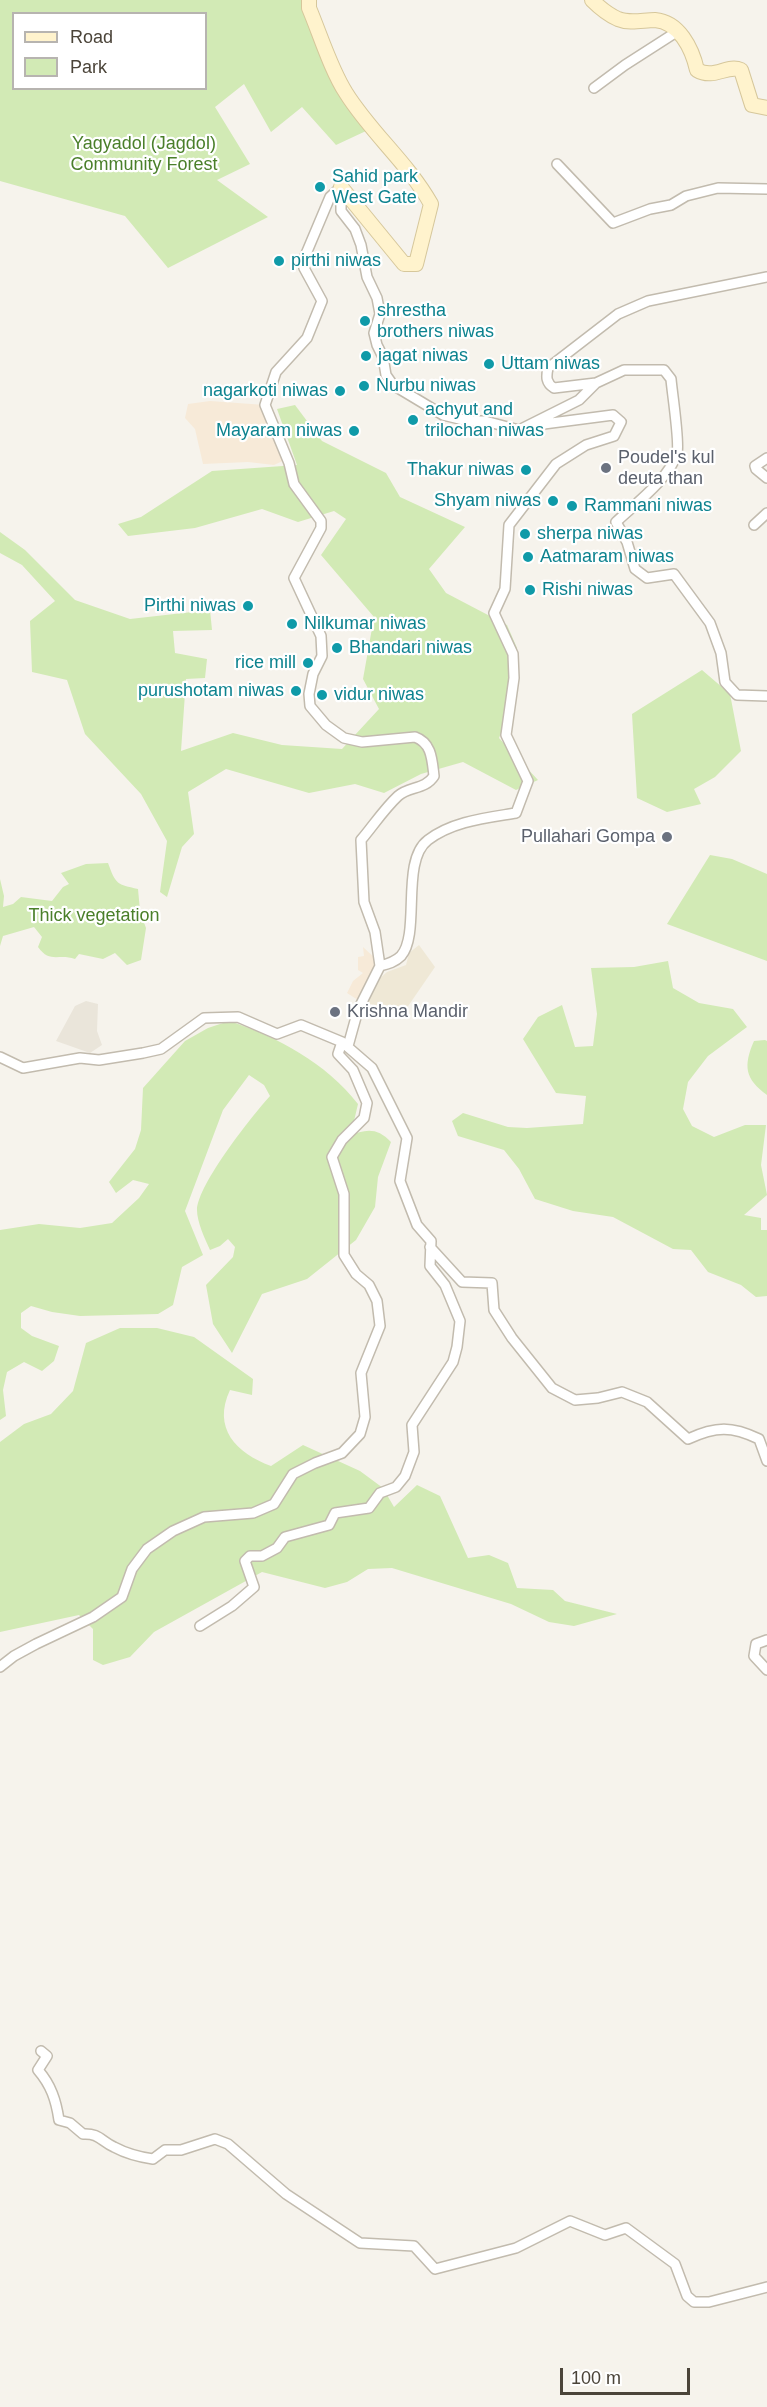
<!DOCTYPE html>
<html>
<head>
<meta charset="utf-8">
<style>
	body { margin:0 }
	#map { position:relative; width:767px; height:2407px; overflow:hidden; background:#f6f3ec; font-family:Arial,sans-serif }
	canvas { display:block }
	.legend { position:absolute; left:12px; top:12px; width:195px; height:78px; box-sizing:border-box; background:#fff; border:2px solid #b7b4b0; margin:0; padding:8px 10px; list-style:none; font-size:18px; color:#4b4439 }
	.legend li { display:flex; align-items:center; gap:12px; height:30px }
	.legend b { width:30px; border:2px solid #b7b4b0 }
	.scale { position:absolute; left:560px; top:2368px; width:130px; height:27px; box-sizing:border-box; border:3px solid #4b4439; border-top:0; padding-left:8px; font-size:18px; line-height:21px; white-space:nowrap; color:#4b4439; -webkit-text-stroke:4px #fff; paint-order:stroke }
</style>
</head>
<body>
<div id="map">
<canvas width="767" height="2407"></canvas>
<ul class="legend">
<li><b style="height:8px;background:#fff3cd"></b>Road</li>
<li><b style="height:16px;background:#d2eab5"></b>Park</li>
</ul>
<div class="scale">100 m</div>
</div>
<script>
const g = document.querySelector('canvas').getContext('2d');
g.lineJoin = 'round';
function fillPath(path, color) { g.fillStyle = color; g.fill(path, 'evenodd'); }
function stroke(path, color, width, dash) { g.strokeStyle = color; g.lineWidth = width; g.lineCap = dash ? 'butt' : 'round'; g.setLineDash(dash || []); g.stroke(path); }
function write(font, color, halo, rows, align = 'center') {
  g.font = font + ' Arial,sans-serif'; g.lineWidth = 4.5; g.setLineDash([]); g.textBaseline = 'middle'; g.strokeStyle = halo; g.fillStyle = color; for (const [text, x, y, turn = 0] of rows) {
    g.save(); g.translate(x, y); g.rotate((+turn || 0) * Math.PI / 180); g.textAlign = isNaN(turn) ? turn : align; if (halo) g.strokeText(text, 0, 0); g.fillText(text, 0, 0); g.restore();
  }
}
fillPath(new Path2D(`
	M86,1001L98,1004L97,1031L102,1045L90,1053L56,1041L75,1006Z`), '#eae5da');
fillPath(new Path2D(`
	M210,401L265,405L285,460L274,465L248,462L203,464L195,429L185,418L188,404Z
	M363,947L376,959L371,975L358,1000L347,993L353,981L363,973L358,970V957L364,956Z`), '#f7ead8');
fillPath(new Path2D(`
	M419,945L435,967L402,1015L365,1002L379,979L387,972L406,965L409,953Z`), '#efe8d6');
fillPath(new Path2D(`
	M0,0H303V10L366,131L336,145L302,107L271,132L244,84L215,107L250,164L217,180L268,217L168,268L125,216L0,181ZM14,14H206V88H14Z
	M295,405L322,441L386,473L400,497L465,527L429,569L446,593L507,625L517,648V694L499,738L538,780L516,790L463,762L421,774L384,793L355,784L309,793L226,769L188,792L194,834L182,847L167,897L160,892L167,841L141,794L85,734L67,680L32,672L30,621L55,601L22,565L0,553V532L25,550L75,600L130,619L210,610L212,630L173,631L175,653L207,659L205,678L186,679L181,751L233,733L282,745L342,749L379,709L363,679L374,617L321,555L346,519L334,511L298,522L262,509L195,528L128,536L118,524L141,517L212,471L297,465L277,409Z
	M702,670L730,694L741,751L715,777L694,789L701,804L667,812L637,798L632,714Z
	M710,855L732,859L767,874V961L667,924Z
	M108,863C116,885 117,884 138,889L140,911L146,928L141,960L127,965L115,953L103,959L79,954L75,959C59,953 50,964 38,947L42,937L34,927L3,936L0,946V879L4,896L3,907L13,904L21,897L52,901L63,887L69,884L61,873L86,864Z
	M668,961L673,988L699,1003L733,1009L747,1027L708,1056L688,1082L683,1109L692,1126L714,1137L745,1125H766L761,1165L767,1195L744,1215L761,1218V1230H767V1296L756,1297L741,1285L708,1272L691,1250L673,1249L613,1217L573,1211L535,1199L519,1169L504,1150L458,1136L452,1121L463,1113L508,1127L527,1128L583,1124L586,1096L556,1093L523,1039L538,1017L562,1005L575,1047L593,1046L597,1014L591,968L634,967Z
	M229,1021C278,1037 326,1063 358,1104L354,1121L343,1133L348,1136C366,1129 377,1127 391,1142L378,1177L375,1207L356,1240L307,1279L262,1294L232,1353L213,1324L206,1285L233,1257L235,1247L228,1239L220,1246L210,1250C205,1239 197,1222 197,1210C198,1184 252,1116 270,1096L264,1085L249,1075L223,1110L185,1211L203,1255L182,1267L173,1305L158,1314L80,1316L52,1312L31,1306L21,1313V1328L32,1336L59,1346L54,1361L42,1371L24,1362L7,1372L3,1390L6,1416L0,1420V1230L39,1224L80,1228L112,1223L139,1198L149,1184L133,1180L116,1193L109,1182L135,1149L141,1130L143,1088L185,1041L208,1028Z
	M765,1040L767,1041V1095C745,1079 743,1066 754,1041Z
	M120,1328H157L194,1337L253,1379L252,1395L230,1390C212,1428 236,1453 271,1466L303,1445L360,1471L383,1488L394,1507L417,1485L440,1496L468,1558L489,1555L508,1563L517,1588L553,1590L565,1601L617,1614L574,1626L549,1622L511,1604L392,1568L368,1569L347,1582L325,1588L262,1572L154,1632L130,1657L103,1665L93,1660V1629L79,1615L0,1632V1442L24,1424L51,1414L73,1391L86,1343Z`), '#d2eab5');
const street = new Path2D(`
	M594,88L625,65L678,31
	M557,164L613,223L650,209L671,205L686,196L718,188L767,189
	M341,187L330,197L303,261L304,268L322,301L307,338L276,372L265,405L289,463L294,484L321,521V528L294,578L321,636L322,656L313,674L309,694L310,706L326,725L344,738L362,742L415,737C432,743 432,760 434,776C425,790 409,786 398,796C384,809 373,826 361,840L364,902L375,932L380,966L358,1010L348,1046
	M341,188V211L355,229L361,245L367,277L377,298L380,314L374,333L377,345L383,357L386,375L393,385L443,415L468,421H485L519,430L579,400L596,383L624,370H664L671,379C672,392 680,443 677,453C670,478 635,504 616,522L627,542L635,569L647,578L674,574L710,623L721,653L725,682L737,695L767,696
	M596,383L554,388C546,383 546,377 548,368L618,314L648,301L767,277
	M767,458L755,466L756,469L767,478
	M754,525L767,513
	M380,966C388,964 395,962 401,956C421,933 400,861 428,840C453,821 486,818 516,813L528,781L506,735L514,678L513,654L494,613L505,589L509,525L556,464L586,445L614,436L621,422L613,415L536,425
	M0,1057L23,1068L80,1058L99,1060L143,1053L161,1049L204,1018L238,1017L277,1034L301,1025L342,1042L372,1068L407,1138L400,1181L417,1225L431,1241L430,1266L445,1285L460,1321L457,1347L453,1362L412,1425L414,1452L405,1476L396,1487L380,1493L369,1508L335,1513L329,1525L285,1537L277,1548L262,1556H250L245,1561L254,1587L232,1606L200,1626
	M430,1247L462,1282L492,1283L494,1310L512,1338L552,1388L575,1400L598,1398L622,1392L647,1402L688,1439C716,1426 732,1426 759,1439L767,1461
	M767,1640L756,1644L754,1656L767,1670
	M0,1667L14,1656L36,1644L93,1617L122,1597L132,1569L147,1549L173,1531L204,1517L253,1513L274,1504L293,1474L315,1463L342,1453L360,1434L365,1417L361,1373L380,1326L377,1301L369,1285L356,1274L344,1255V1194L332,1157L342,1140L364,1118L367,1103L353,1070L338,1054L342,1042
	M41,2051L47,2056L38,2070C51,2085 56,2100 59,2120L70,2123L83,2134C99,2133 101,2141 114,2147C127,2154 139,2157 153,2159L165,2150H181L215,2139L228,2144L286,2194L360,2243L414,2246L435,2269L516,2248L570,2221L605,2235L626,2228L675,2264L687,2296L694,2302H709L767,2287`);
const secondary = new Path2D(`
	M309,0V8C320,34 331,70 346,93C371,133 408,163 431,204L416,264H404L341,187
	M592,0C599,7 609,15 618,19C630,24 643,20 655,20C679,22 692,48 697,70C714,80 727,64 741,70L752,105L767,108`);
stroke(street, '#c2bbae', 12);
stroke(secondary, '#d6c79b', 16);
stroke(street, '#fff', 9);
stroke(secondary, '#fff3cd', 14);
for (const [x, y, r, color] of [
	[320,187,6,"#0f9aa8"],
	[279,261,6,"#0f9aa8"],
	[365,321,6,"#0f9aa8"],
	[366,356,6,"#0f9aa8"],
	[489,364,6,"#0f9aa8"],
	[364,386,6,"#0f9aa8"],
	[340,391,6,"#0f9aa8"],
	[413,420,6,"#0f9aa8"],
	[354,431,6,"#0f9aa8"],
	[606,468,6,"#6b7280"],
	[526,470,6,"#0f9aa8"],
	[553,501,6,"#0f9aa8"],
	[572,506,6,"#0f9aa8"],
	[525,534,6,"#0f9aa8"],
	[528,557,6,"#0f9aa8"],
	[530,590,6,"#0f9aa8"],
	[248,606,6,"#0f9aa8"],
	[292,624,6,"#0f9aa8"],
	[337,648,6,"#0f9aa8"],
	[308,663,6,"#0f9aa8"],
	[296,691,6,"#0f9aa8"],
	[322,695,6,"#0f9aa8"],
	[667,837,6,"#6b7280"],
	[335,1012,6,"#6b7280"]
]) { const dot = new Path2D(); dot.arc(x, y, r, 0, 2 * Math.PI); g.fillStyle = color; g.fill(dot); stroke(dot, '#fff', 2); }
write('18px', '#4a7f2a', '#fff', [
	["Yagyadol (Jagdol)",144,144],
	["Community Forest",144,165],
	["Thick vegetation",94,916]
]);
write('18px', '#0d838f', '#fff', [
	["Sahid park",332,177],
	["West Gate",332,198],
	["pirthi niwas",291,261],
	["shrestha",377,311],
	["brothers niwas",377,332],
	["jagat niwas",378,356],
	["Uttam niwas",501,364],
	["Nurbu niwas",376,386],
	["nagarkoti niwas",328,391,"right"],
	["achyut and",425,410],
	["trilochan niwas",425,431],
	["Mayaram niwas",342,431,"right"],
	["Thakur niwas",514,470,"right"],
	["Shyam niwas",541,501,"right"],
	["Rammani niwas",584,506],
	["sherpa niwas",537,534],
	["Aatmaram niwas",540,557],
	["Rishi niwas",542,590],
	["Pirthi niwas",236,606,"right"],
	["Nilkumar niwas",304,624],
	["Bhandari niwas",349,648],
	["rice mill",296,663,"right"],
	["purushotam niwas",284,691,"right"],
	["vidur niwas",334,695]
], 'left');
write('18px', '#5b616d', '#fff', [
	["Poudel's kul",618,458],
	["deuta than",618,479],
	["Pullahari Gompa",655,837,"right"],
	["Krishna Mandir",347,1012]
], 'left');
</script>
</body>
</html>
